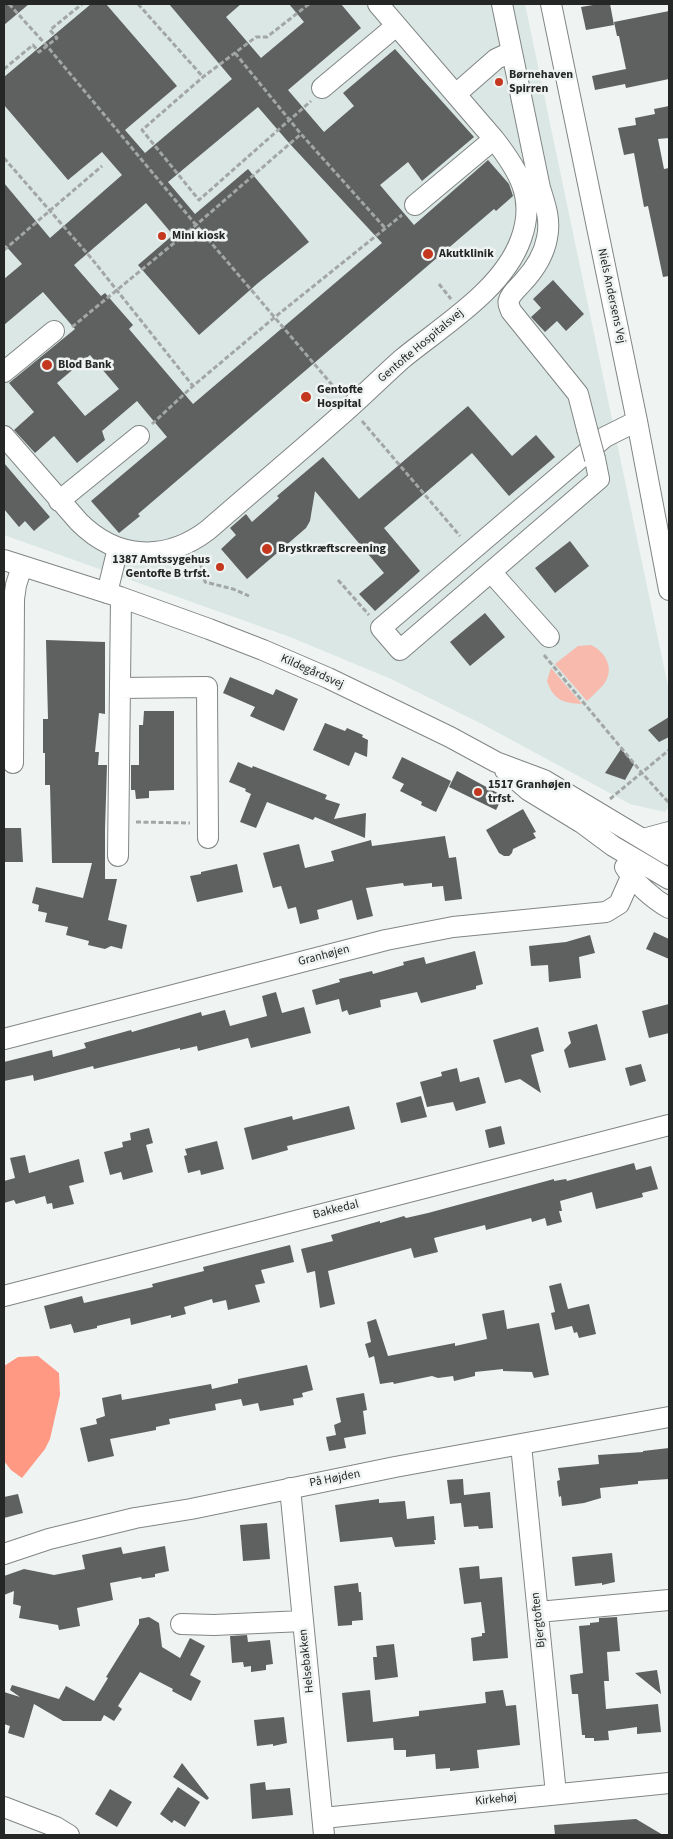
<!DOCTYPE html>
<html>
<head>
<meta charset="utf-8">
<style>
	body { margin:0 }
	#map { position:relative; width:673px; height:1839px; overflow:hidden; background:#eff4f3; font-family:"Source Sans 3",sans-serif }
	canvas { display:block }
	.frame { position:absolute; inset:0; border:5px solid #252726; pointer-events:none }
</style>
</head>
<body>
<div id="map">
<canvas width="673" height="1839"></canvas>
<div class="frame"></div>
</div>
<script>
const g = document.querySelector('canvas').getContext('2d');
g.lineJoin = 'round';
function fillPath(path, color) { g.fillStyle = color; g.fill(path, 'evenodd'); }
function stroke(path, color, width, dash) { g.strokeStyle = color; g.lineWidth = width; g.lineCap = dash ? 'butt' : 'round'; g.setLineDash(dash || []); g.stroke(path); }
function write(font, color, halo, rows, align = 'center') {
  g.font = font + ' "Source Sans 3",sans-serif'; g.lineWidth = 5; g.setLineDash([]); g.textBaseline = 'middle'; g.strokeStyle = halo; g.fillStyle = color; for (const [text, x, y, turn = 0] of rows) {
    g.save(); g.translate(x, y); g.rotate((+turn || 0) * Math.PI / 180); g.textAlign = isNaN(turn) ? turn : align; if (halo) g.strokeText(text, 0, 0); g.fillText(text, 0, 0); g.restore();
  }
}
fillPath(new Path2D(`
	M4,4H525L669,691V806L665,812L630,804L482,724L391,679L290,637L4,535Z`), '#dae7e5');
fillPath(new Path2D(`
	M591,645C606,652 615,669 604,684C599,690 593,695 587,701L555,664L578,646Z
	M551,668L582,704C564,703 554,701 547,681Z`), '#f8baac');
fillPath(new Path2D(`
	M38,1356L59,1373L60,1395L50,1439L45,1449L22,1478L11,1470L4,1461V1366L18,1357Z`), '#ff9984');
fillPath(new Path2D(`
	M4,4H29L4,25Z
	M91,4H106L177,86L125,130L145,153L232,79L169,4H241L226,17L261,58L304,22L289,4H341L361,28L288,90L324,132L354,106L343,93L395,49L474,137L422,181L408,162L380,185L414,225L488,160L509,184L513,196L496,211L494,209L138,514L140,516L119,533L91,501L167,437L137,401L102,431L105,440L77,463L54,436L35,453L14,430L34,412L9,383L75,329L43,292L4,325V279L22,264L4,244V183L50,238L122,175L102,152L68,180L4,105V77ZM258,107L290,144L382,243L193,404L129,329L133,325L105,293L101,296L74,265L146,203L173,235L138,265L199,335L258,283L309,242L248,169L195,214L168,182ZM90,355L119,389L85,416L57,383Z
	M599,4H610L614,25L586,30L581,7Z
	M669,11V79L626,88L625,84L595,90L592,76L626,69L619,36H617L614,22Z
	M669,106V138L658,139L664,169L669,168V276L663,277L648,206L644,207L634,153L624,155L618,128L636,125L635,118L655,114L654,109Z
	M553,280L584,314L566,331L557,321L545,332L531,317L541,308L533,299Z
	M468,406L512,456L536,435L555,457L509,496L472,453L384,528L420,571L375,611L359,594L384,573L315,491L310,521L306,528L247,579L221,549L236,535L230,528L246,514L252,522L279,498L277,496L323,457L359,499Z
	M4,463L50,517L34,531L25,521L19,527L4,509Z
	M570,541L589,566L555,593L535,568Z
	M485,613L505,637L470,666L450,642Z
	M46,640L105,642V714L99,713L95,752H99L98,765H107L105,829V879H117L108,920L127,925L122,949L111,946L105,949L88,945L89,941L66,935L68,927L45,922L47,913L38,911L39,905L32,903L36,887L83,898L92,863H52L50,785H45V753H43V719H48Z
	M230,677L273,695L276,689L298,699L284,731L250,716L255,707L223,693Z
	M144,711H174V790L149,791V798L136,799L135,790H131V765H139V725H143Z
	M669,717V737L659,742L648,730Z
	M325,723L345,731L347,728L363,735L362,737L368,740L367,757L355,752L349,766L313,750Z
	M621,749L634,764L625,780L605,773Z
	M402,757L451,781L436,812L421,805L422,802L400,791L404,784L392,778Z
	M238,762L252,768L253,766L327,795L325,799L340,804L334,819L366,813L365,838L315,817L313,820L267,802L256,828L240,822L251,794L245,791L246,789L229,782Z
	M457,771L503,796L496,810L449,787Z
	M523,809L536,832L533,833L536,838L513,849L512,853L509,856H504L499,853L486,830Z
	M4,828H21L23,862H4Z
	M445,836L449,858L456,857L462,899L445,901L443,886L432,887V883L404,886L403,883L366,888L373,916L357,920L352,900L317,910L319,919L300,924L296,907L288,909L281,886L273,888L263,853L299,844L305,868L334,861L331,851L371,840L372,846Z
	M237,864L243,892L197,902L190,876L201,874V872Z
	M654,932L669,939V959L646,949Z
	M590,935L595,953L579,957L581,978L549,982L548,965L531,966L529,946L566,942Z
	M475,951L483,984L476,986V989L421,1003L417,992L380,1000L381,1007L349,1015L347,1010L342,1012L339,999L316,1005L312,990L340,982L339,979L372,971L373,974L404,965L403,962L424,957L426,964Z
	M276,992L282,1013L304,1007L311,1033L251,1048L248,1038L198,1051L197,1046L180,1050V1048L94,1069L93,1066L34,1081L33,1075L4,1081V1062L52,1050L53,1057L86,1048L84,1043L131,1030L132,1032L201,1012L202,1016L225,1010L230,1026L267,1016L262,996Z
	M669,1004V1033L649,1038L642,1011Z
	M597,1024L606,1060L569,1068L564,1050L571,1043L568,1032Z
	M538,1027L544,1051L531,1055L541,1093L520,1079L505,1083L493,1040Z
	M641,1064L646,1081L630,1086L625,1068Z
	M457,1068L460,1082L479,1077L486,1103L456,1111L453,1102L427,1107L420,1082L442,1076L441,1072Z
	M421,1096L427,1117L401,1123L396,1103Z
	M349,1106L355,1129L287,1146L288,1150L252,1160L244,1128L292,1116L293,1120Z
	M501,1126L505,1144L489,1148L485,1130Z
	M149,1128L153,1143L146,1145L153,1172L123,1180L121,1172L110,1175L104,1152L123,1147L122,1142L131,1140L130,1133Z
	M217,1141L224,1169L201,1175L200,1170L188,1173L184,1156L187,1155L185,1149Z
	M25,1155L29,1173L79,1159L84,1182L69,1186L74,1204L53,1209L52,1203L47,1204L45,1196L16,1204L14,1200L4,1203V1181L15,1178L10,1158Z
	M634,1163L636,1170L651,1166L658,1189L642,1193L643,1197L596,1209L592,1192L560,1201L562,1211H559L562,1222L547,1226L545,1218L532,1222L531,1218L486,1230L485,1225L434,1238L438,1252L414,1258L411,1248L328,1271L335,1304L320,1308L315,1271L307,1273L301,1249L333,1241L331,1235L380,1221V1223L404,1216L406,1218L428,1213L554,1179V1181L566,1179L567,1181Z
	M290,1245L294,1262L261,1270L265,1283L255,1285L260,1302L228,1310L226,1300L213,1303L212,1299L184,1307L186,1314L171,1318V1315L131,1325L130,1318L97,1326V1328L74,1333L71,1324L50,1329L44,1306L82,1296L84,1303L153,1287L152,1284L204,1271L203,1267Z
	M561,1283L568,1309L589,1304L596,1334L579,1338L577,1332L574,1333L572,1326L555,1330L551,1313L555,1312L549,1286Z
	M504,1310L507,1329L539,1323L549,1375L534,1378L532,1372L503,1371V1369L475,1372V1376L454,1381L453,1376L438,1378L432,1376L394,1384L393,1382L380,1384L374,1356L369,1358L365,1344L371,1342L367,1322L376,1319L388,1356L455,1343V1346L487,1339L482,1314Z
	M307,1365L313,1390L302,1393L303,1397L293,1399L294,1405L260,1411L258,1403L243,1406L241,1399L215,1404L216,1410L169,1419L170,1424L156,1427V1430L110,1439L114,1456L88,1462L80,1428L97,1424L96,1419L105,1416L102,1398L121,1394L122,1400L211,1384L212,1389L238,1383V1379Z
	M364,1393L367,1410L363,1411L366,1434L344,1438L346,1448L329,1451L326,1437L336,1435L334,1425L341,1422L336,1398Z
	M669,1448V1479L638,1481V1484L600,1488L601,1498L584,1503L562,1506L561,1496L559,1497L557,1481L560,1480L558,1468L599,1464L598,1455L643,1452V1451Z
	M463,1479L464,1495L490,1492L493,1528L479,1529L478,1526L464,1527L461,1503L450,1504L447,1480Z
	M18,1494L23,1513L4,1518V1497Z
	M379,1499V1503L405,1501L407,1519L434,1516L436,1540H434L435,1544L395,1547L392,1537L340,1542L335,1505Z
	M267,1523L270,1559L243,1561L240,1525Z
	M165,1546L169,1571L155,1574V1577L142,1579L141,1577L110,1583L113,1600L77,1608L80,1626L59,1630L58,1625L19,1618L21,1606L13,1604L14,1591L4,1595V1576L24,1569L54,1575L85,1569L82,1555L121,1547L123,1554Z
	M612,1553L615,1582L602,1585V1583L575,1586L572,1557Z
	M479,1566L480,1579L502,1577L508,1658L473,1661L471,1638L482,1636V1633H485L481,1602L464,1604L459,1568Z
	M358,1583L359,1592H361L363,1620L352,1621V1625L338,1626L334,1586Z
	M149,1617L159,1623L162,1647L180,1658L190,1638L205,1646L190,1675L201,1681L191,1701L172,1691L173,1689L140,1672L118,1706L122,1709L114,1721L104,1715L101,1721H63L34,1704L24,1738L8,1733L10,1726L4,1724V1692L20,1697L10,1690L12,1685L59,1699L66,1686L94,1701L108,1678L106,1677L139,1624V1619Z
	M617,1617L620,1651L607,1652L609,1681H604L606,1709L658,1704L661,1732L637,1734V1727L608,1731L609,1740L594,1741V1738H585V1735H582L578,1694H572L570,1675L583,1673L579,1626L590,1625V1623L599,1622V1618Z
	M247,1635L248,1642L270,1640L273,1664L266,1665V1670L251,1672V1666L244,1667L243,1662L232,1663L230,1636Z
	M394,1644L398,1677L375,1680L373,1657H377L376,1646Z
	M657,1670L661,1694L635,1673Z
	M370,1690L373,1722L419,1716V1711L486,1703L485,1692L503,1690L506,1706L516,1705L520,1745L477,1750L479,1768L450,1771V1768L436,1769L435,1754L406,1757V1750H394L393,1738L347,1742L342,1693Z
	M284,1717L287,1743L273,1746V1744L257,1746L254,1720Z
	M182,1763L209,1798L207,1800L173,1777Z
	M265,1782L266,1790L290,1788L293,1815L252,1819L250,1784Z
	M178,1787L200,1802L185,1827L174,1820L172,1823L160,1814Z
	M110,1789L132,1802L117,1827L95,1814Z
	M636,1819L663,1835H555L554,1825Z`), '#5e6160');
const minor = new Path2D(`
	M502,4L540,188C545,204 551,220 547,238C544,255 535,269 523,282C519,287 511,293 509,300C507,304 510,307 511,311L578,394L587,429
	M551,4L637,421L669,590
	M322,88L396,26
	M456,94L496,59L511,52
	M415,205L494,139
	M4,372L54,331
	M4,436L79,522C117,560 166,562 208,530C255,489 303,449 349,408C367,392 384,375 402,359C442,326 503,290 521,239C536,198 519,171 494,139L378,4
	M595,459L599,479L400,650L381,628L605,437L637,421
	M59,501L139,436
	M4,560L120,597L209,629L263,650L328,678L450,737L496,762L544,780L669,855
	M491,572L549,637
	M107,593L118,548
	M120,688L207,687L208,838
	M13,763L14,599L16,585L22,566
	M505,770L528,790L582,823L613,846L669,879
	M643,839L669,832
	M118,856L121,598
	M625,867C635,883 653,899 669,908
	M4,1039L386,940L453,927L606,912L619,904L631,877
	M4,1296L669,1125
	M521,1445L556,1794
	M290,1488L324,1835
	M4,1554L49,1539L135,1518L191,1509L395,1467L669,1417
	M538,1612L669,1600
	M181,1624L214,1625L303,1621
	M4,1807L56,1827L69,1835
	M323,1818L669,1783`);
stroke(minor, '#818584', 22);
stroke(new Path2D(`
	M9,4L47,46L196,225L339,393
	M138,4L203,77
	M309,4L267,37H256L203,77L142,130L199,200L311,101
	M235,53L301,134L385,228
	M4,69L33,45L39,52L57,38L50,30L82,4
	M4,158L92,259L193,386
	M4,250L102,166
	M439,284L451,299
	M72,327L196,225L301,134
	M362,421L460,536
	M152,424L193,386L275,317L402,215
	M199,557L205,582L233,589L249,596
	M338,580L369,615
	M544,655L642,773L669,803
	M610,799L669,750
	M136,822L190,823`), '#a2a6a5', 3, [5, 2.5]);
stroke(minor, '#fff', 20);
const minorBridge = new Path2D(`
	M587,429L595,459`);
stroke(minorBridge, '#818584', 22, []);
stroke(minorBridge, '#fff', 20);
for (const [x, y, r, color] of [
	[499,82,5,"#c3381e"],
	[162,236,5,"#c3381e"],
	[428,254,6,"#c3381e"],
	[47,365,6,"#c3381e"],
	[306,397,6,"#c3381e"],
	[267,549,6,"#c3381e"],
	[220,567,5,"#c3381e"],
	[478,792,5,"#c3381e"]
]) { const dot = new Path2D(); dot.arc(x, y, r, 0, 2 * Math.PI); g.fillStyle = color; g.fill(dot); stroke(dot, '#eff4f3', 2); }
write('bold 12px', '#252726', '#eff4f3', [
	["Børnehaven",509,75],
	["Spirren",509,89],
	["Mini kiosk",172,236],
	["Akutklinik",439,254],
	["Blod Bank",58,365],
	["Gentofte",317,390],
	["Hospital",317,404],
	["Brystkræftscreening",278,549],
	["1387 Amtssygehus",210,560,"right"],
	["Gentofte B trfst.",210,574,"right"],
	["1517 Granhøjen",488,785],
	["trfst.",488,799]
], 'left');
write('12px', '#252726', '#eff4f3', [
	["Niels Andersens Vej",611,296,78],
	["Gentofte Hospitalsvej",421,346,-40],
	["Kildegårdsvej",312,672,24],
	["Granhøjen",324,956,-15],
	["Bakkedal",336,1210,-14],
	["På Højden",335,1479,-11],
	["Bjergtoften",539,1620,-96],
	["Helsebakken",307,1661,-96],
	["Kirkehøj",496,1800,-6]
]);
</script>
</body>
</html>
